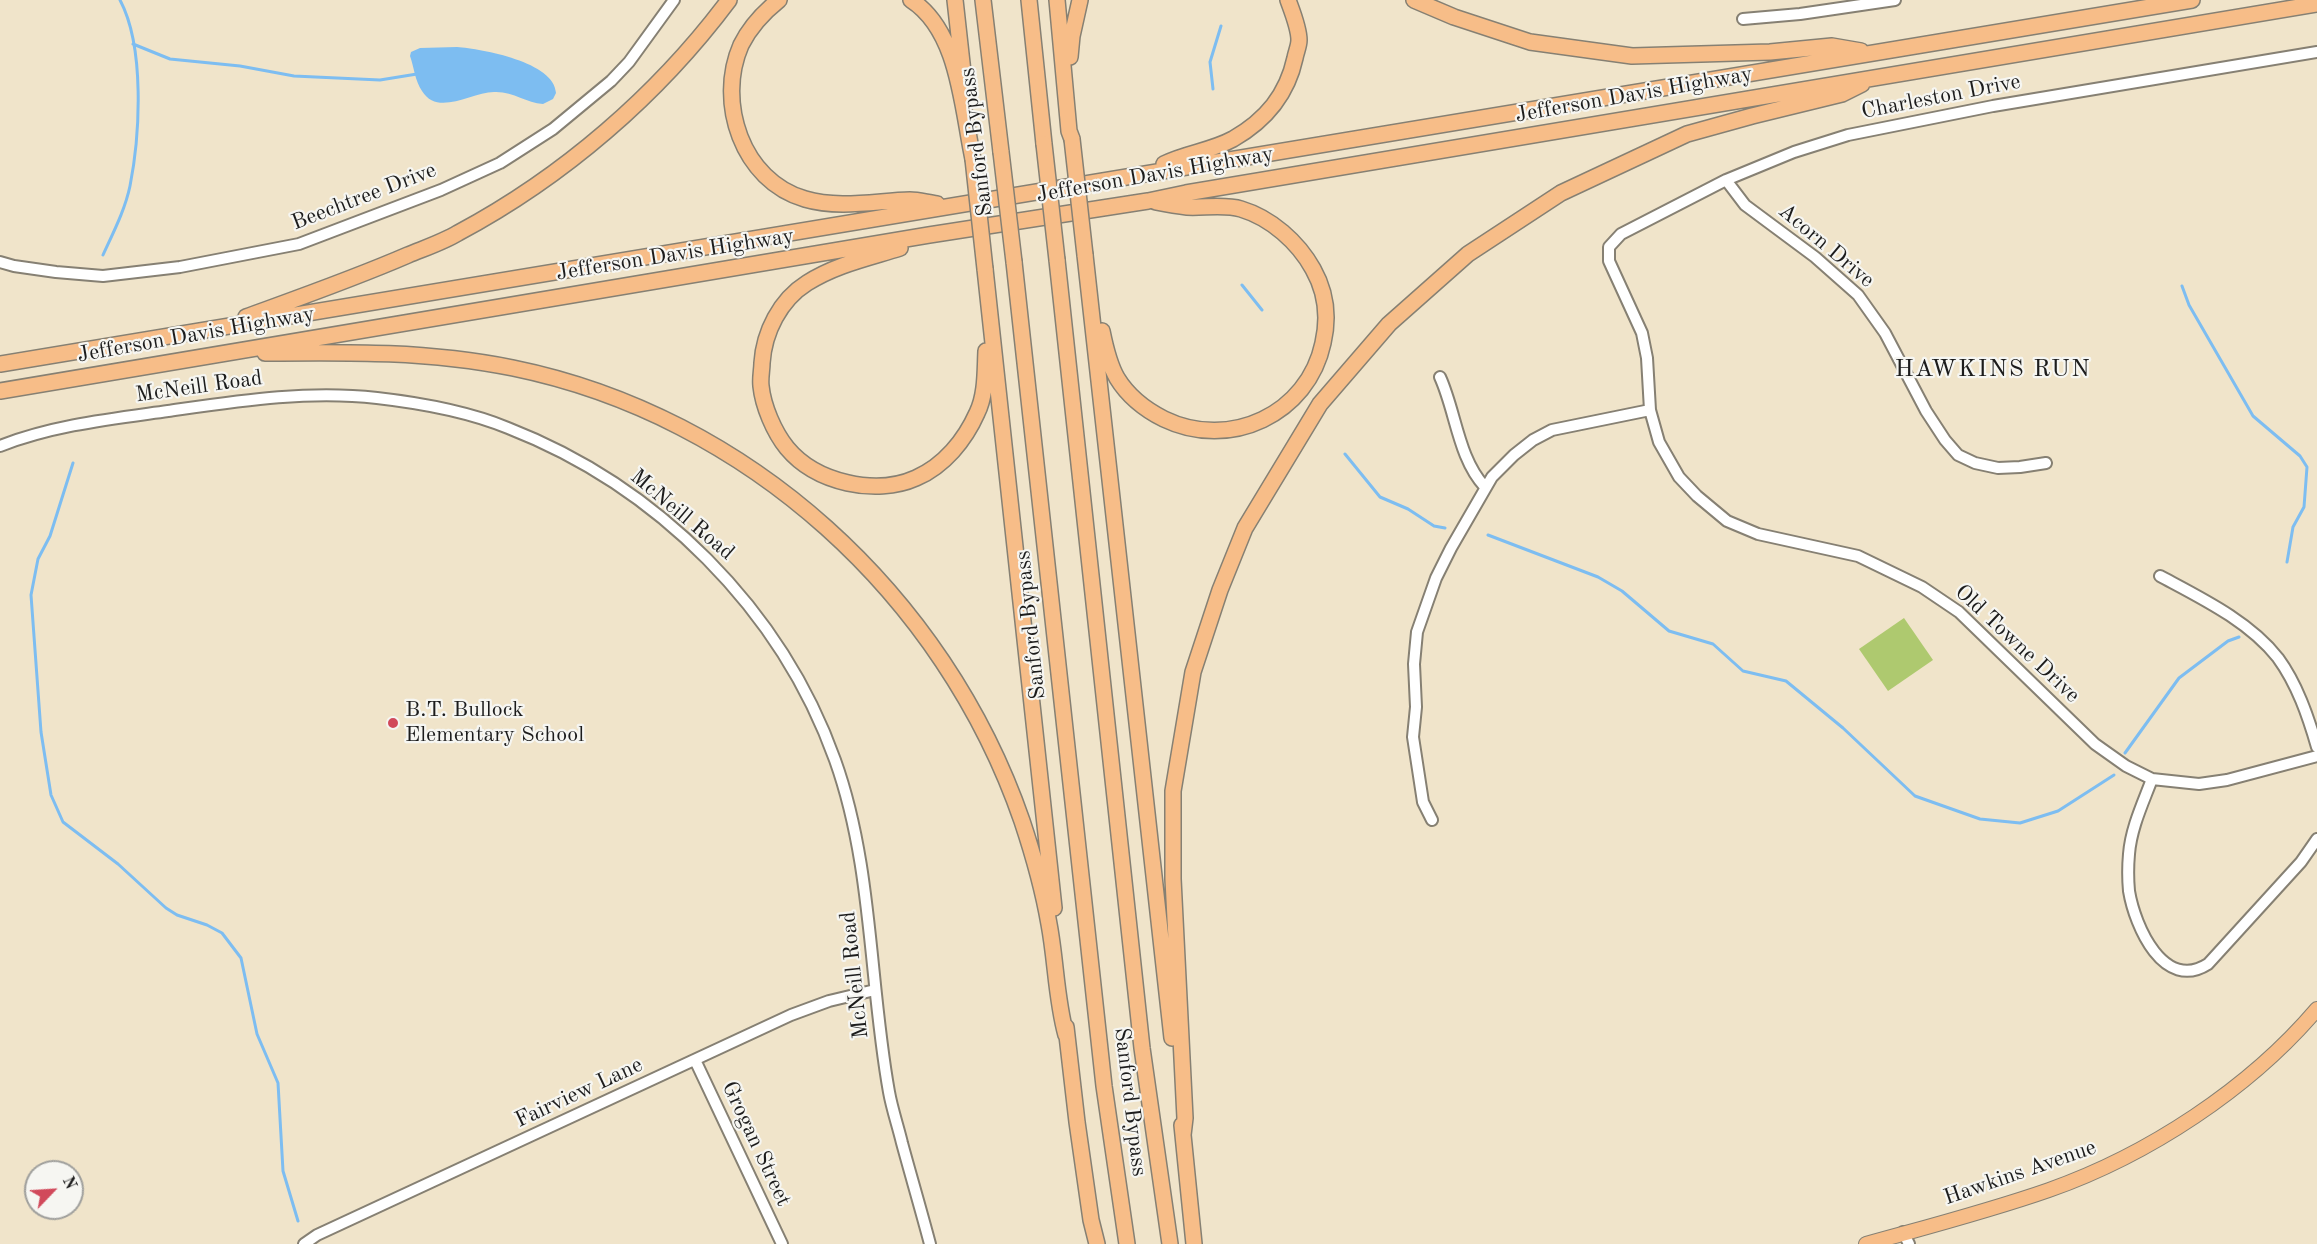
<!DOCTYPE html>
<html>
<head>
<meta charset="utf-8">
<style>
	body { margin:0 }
	#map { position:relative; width:2317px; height:1244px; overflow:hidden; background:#f0e4ca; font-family:"Old Standard TT",serif }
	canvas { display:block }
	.north { position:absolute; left:24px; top:1160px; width:60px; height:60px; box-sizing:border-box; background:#f6f6f2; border:2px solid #9f9f9c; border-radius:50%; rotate:65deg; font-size:16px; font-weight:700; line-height:24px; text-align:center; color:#1c1c1c }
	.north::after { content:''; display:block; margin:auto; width:21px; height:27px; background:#d1495b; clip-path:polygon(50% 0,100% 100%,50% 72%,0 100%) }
</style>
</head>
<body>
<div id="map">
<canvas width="2317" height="1244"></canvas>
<div class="north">N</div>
</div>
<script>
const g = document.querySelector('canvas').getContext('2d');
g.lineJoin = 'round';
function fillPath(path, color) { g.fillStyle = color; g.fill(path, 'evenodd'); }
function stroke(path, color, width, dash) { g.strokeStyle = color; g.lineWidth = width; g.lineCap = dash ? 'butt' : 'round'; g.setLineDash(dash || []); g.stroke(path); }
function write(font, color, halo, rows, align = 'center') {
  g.font = font + ' "Old Standard TT",serif'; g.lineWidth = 4.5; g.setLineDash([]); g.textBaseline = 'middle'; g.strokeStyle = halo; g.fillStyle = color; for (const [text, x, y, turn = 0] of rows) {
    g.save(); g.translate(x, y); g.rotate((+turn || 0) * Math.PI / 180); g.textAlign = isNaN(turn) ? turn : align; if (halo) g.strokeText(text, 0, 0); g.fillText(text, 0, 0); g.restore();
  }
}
fillPath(new Path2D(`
	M1904,618L1933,660L1888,691L1859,649Z`), '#aec96f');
fillPath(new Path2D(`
	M457,47C482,49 555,62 556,93L553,99L543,104C526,103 513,91 494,92C471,92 438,117 422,91C415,81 414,67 410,56L411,52L420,48Z`), '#7dbdf1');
stroke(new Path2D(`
	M133,44L170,59L240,66L294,76L380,80L417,74
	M1213,89L1210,62L1221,26
	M103,255C113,233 125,210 130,186C140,135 145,47 120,0
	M1242,285L1262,310
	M2182,286L2189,305L2253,416L2300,456L2307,467L2304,507L2293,527L2287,562
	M1345,454L1380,497L1408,509L1434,526L1445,528
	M73,463L50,536L38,559L31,595L41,732L51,795L63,822L118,864L166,908L177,915L207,925L222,933L241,958L257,1034L278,1083L283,1171L298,1221
	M1488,535L1598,577L1622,591L1669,631L1713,644L1743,671L1786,681L1843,728L1915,796L1980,819L2020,823L2058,811L2114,775
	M2125,753L2179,678L2228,641L2239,637`), '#7dbdf1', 3);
const minor = new Path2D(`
	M1743,19L1800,14L1895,0
	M2317,52L1993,106L1848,135L1794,152L1726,180L1621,234L1609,247V261L1642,333L1647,358L1650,410L1659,442L1679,477L1697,496L1727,521L1758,534L1858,556L1922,587L1959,612L2095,744L2126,766L2152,779L2199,784L2227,780L2317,756
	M1726,180L1745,205L1815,257L1858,295L1885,333L1926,411L1945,440L1958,455L1975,463L1998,468L2020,467L2046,463
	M0,262L14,266L56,272L103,276L180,267L299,244L441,190L500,163L553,129L611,81L629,62L674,0
	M1440,377C1456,412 1458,458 1485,487
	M0,446C54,425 111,419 168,411C238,401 307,390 377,398C421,403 467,411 508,428C657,486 781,609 835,760C873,866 869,982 889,1092C892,1109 898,1126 902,1143C911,1176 921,1210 930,1244
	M2160,576C2201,598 2249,621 2278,658C2297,684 2308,716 2317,747
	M2152,779C2143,803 2131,828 2129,854C2128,865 2128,880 2129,891C2135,927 2164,992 2208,964L2301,862L2317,839
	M1432,820L1423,802L1413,737L1416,707L1414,664L1417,632L1436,578L1451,548L1492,477L1514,455L1533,440L1552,430L1650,410
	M695,1060L782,1244
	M1903,1232L1909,1244
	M304,1244L317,1235L791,1015L829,1001L875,990`);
const major = new Path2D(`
	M1866,1244C1927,1227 1989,1211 2049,1190C2148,1155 2249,1089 2317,1009`);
const highway = new Path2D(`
	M779,0C764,12 750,27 741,45C716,102 742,181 805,199C839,209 876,201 910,200C919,200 928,203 937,204
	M911,0C959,31 962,108 973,159
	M955,0L963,72
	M983,0L1001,152
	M1029,0L1044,144
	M1057,0L1069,131L1072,139
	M1414,0L1454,17L1530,42L1632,56L1770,52L1832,46L1861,51
	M1070,57L1072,36L1080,0
	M1164,164C1186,153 1211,151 1233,139C1266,120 1287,95 1295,58C1296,52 1299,46 1299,40C1299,28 1292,11 1288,0
	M900,248C868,258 835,265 807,283C780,300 764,332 762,363C762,370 760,378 761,386C763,406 774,432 787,448C816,483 876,496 916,478C944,466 965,440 977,413C986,395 985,371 986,351
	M1085,255L1172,1038
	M1057,260L1142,1048L1170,1244
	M1014,262L1104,1086L1127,1244
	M985,269L1054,908
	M246,317C301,297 355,278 408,255C425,248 443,242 458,233C563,177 658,95 729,0
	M1102,331C1105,346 1109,364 1117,378C1128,396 1146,410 1164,419C1230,451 1308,414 1323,343C1329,317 1326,292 1313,269C1298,242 1271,218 1241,209C1225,204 1204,208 1187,207C1177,206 1166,204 1156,202
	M265,353C349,352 429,351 513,368C748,416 944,595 1022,821C1033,854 1043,889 1049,924C1056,961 1056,999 1066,1035
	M0,364L2192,0
	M0,391L929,235L1148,201L1186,193L2317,4
	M1066,1027L1077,1122L1091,1220L1097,1244
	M1182,1125L1194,1244
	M1183,1135L1185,1118L1173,879V791L1193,672L1220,590L1245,528L1320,404L1389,324L1468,254L1561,193L1687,134L1752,116L1842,94L1862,84`);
stroke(minor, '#868073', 14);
stroke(major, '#868073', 16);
stroke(highway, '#868073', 18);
stroke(minor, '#fff', 10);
stroke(major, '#f7bd88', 14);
stroke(highway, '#f7bd88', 15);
const highwayBridge = new Path2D(`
	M1072,139L1085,255
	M1044,144L1057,260
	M1001,152L1014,262
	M973,159L985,269`);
stroke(highwayBridge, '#868073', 18, []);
stroke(highwayBridge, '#f7bd88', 15);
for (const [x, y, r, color] of [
	[393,723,6,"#d1495b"]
]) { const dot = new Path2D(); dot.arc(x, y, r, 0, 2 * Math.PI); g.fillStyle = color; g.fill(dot); stroke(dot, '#f6f6f2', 2); }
write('22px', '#1c1c1c', '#f6f6f2', [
	["Jefferson Davis Highway",1634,95,-10],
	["Charleston Drive",1941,97,-11],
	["Sanford Bypass",977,142,-97],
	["Jefferson Davis Highway",1155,175,-10],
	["Beechtree Drive",364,197,-21],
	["Acorn Drive",1826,246,40],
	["Jefferson Davis Highway",675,255,-9],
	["Jefferson Davis Highway",196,335,-10],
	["McNeill Road",199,387,-8],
	["McNeill Road",682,515,40],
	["Sanford Bypass",1031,625,-96],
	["Old Towne Drive",2017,644,43],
	["McNeill Road",855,975,-96],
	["Fairview Lane",579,1093,-25],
	["Sanford Bypass",1130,1102,83],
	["Grogan Street",756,1144,65],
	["Hawkins Avenue",2020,1173,-19]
]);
write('22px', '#1c1c1c', '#f6f6f2', [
	["B.T. Bullock",405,710],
	["Elementary School",405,735]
], 'left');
g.letterSpacing = '1.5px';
write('24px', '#1c1c1c', '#f6f6f2', [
	["HAWKINS RUN",1993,370]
]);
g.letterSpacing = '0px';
</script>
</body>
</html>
